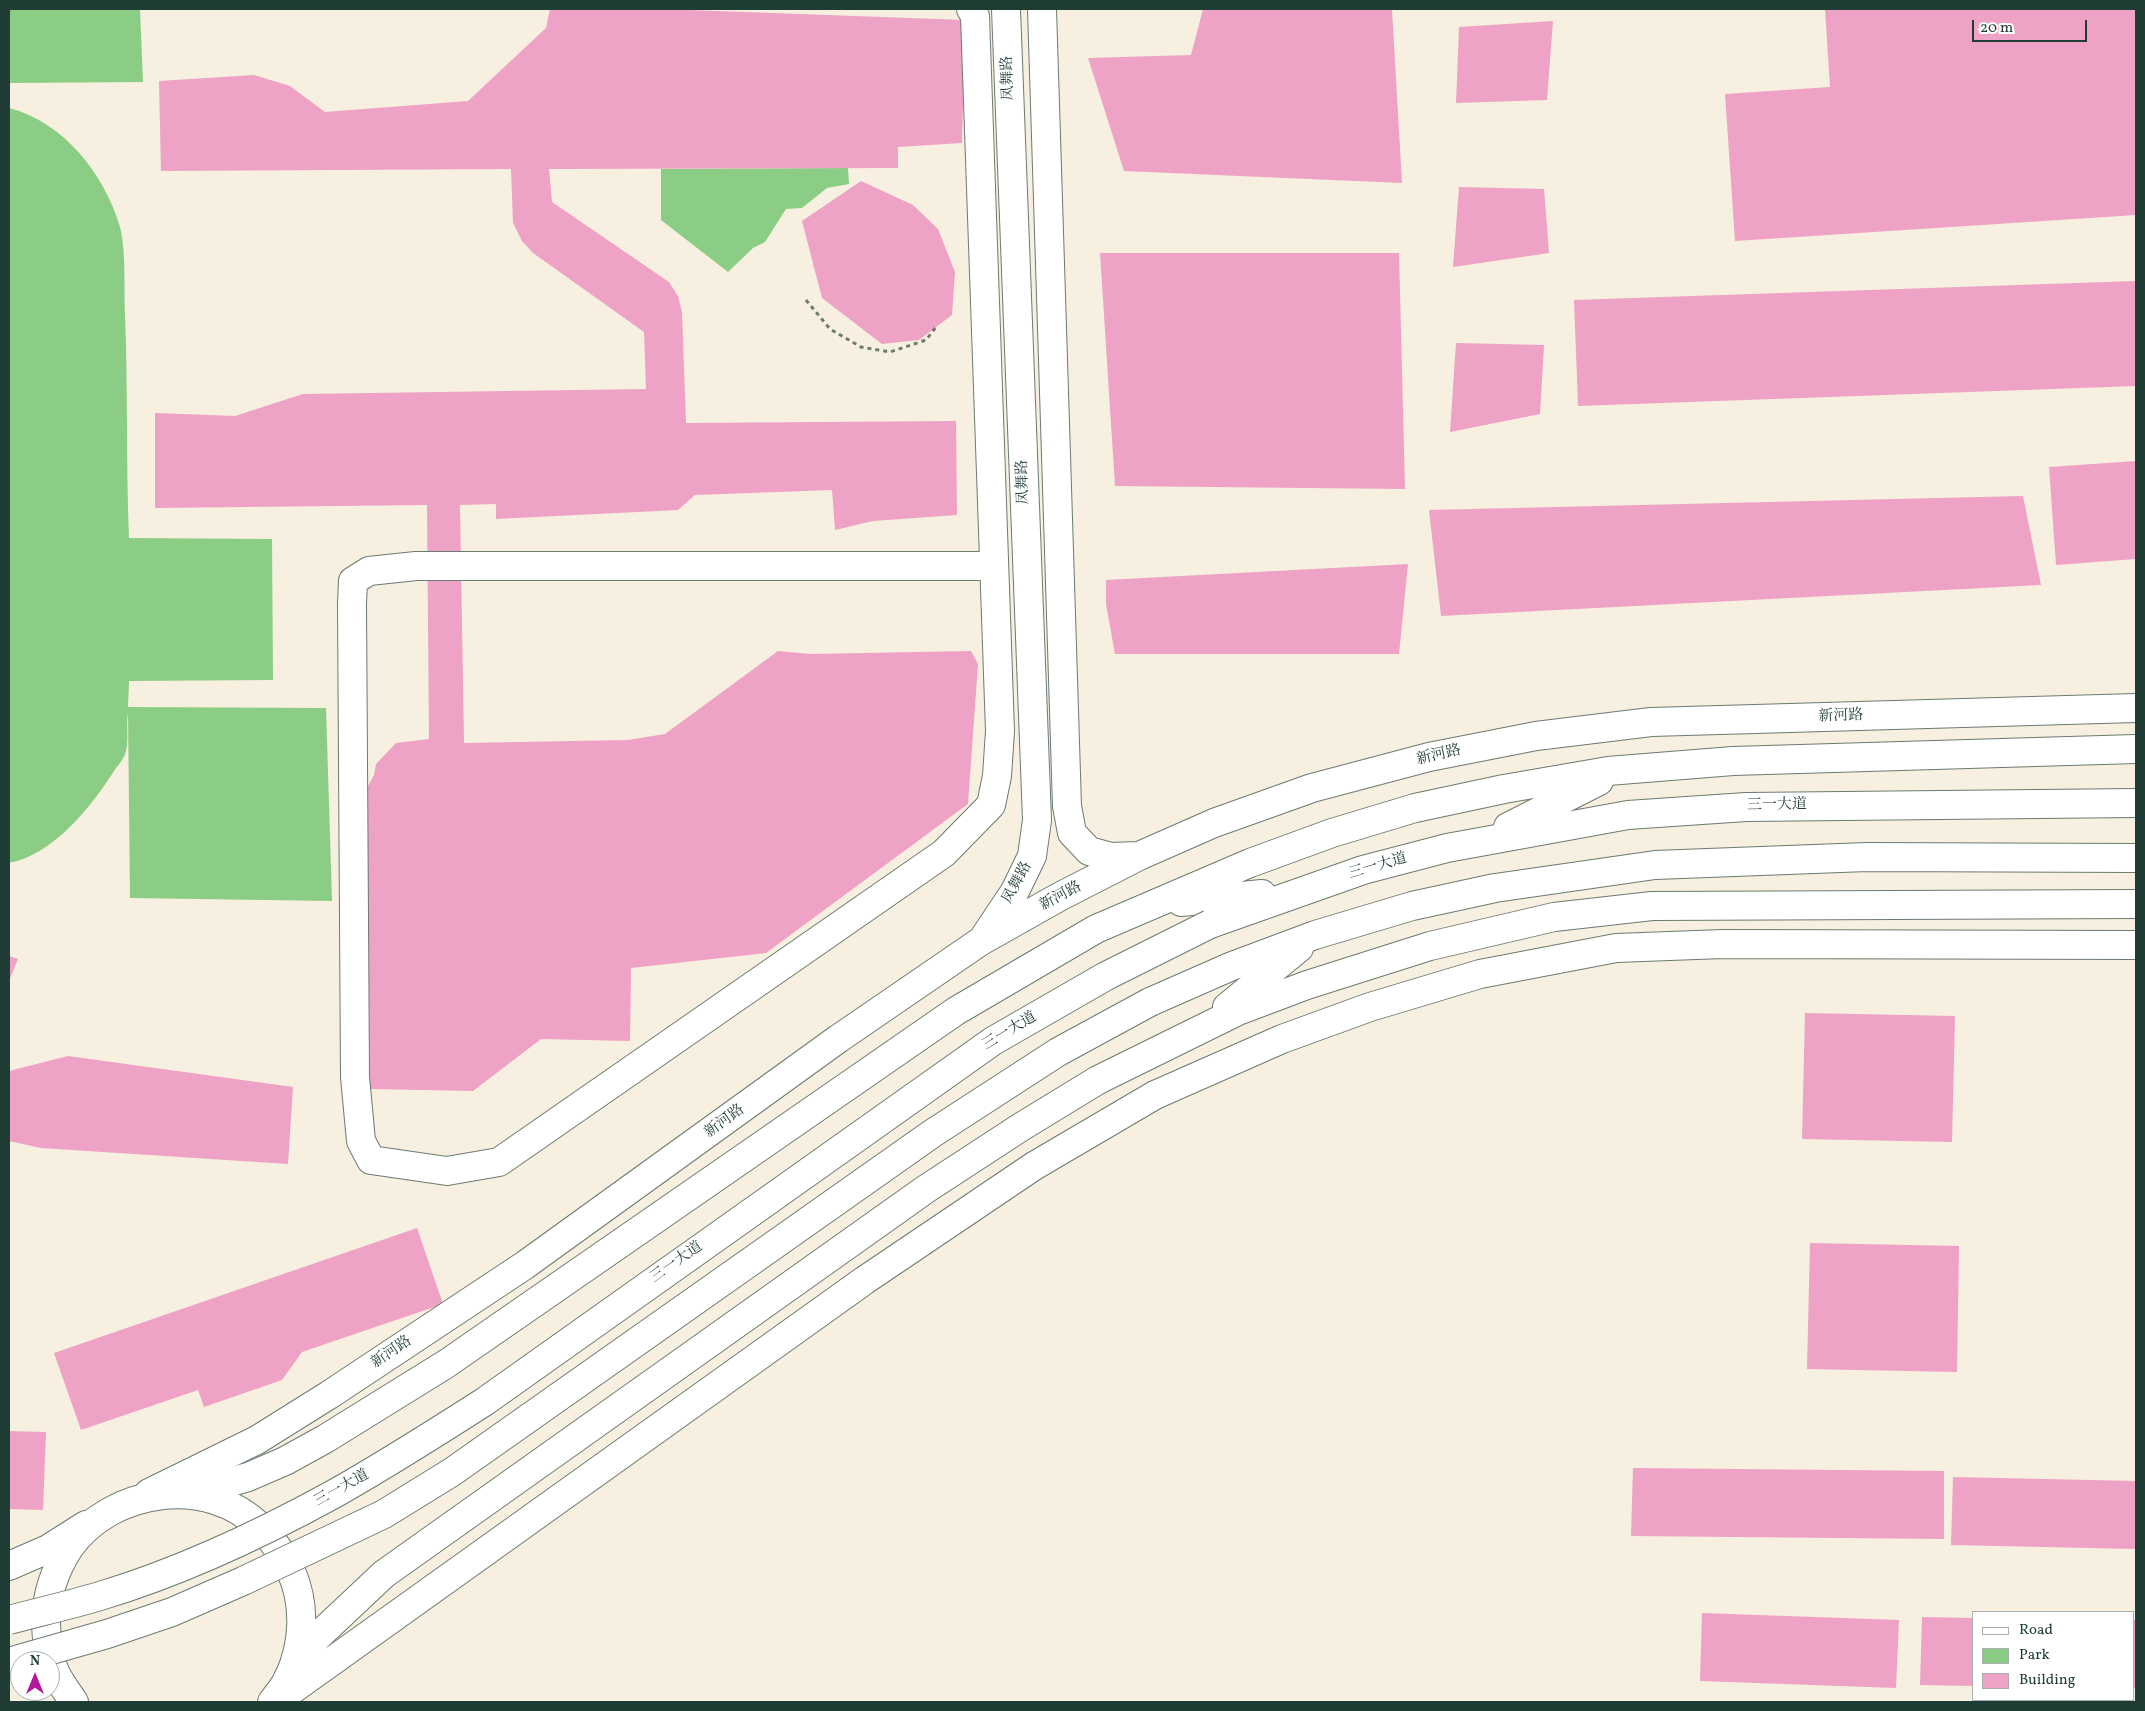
<!DOCTYPE html>
<html>
<head>
<meta charset="utf-8">
<style>
	body { margin:0 }
	#map { position:relative; width:2145px; height:1711px; overflow:hidden; background:#f7efdf; font-family:Vollkorn,serif }
	canvas { display:block }
	.frame { position:absolute; inset:0; border:10px solid #1f3d34; pointer-events:none }
	.legend { position:absolute; left:1972px; top:1611px; width:162px; height:90px; box-sizing:border-box; background:#fff; border:1px solid #a5b1ae; margin:0; padding:6px 9px; list-style:none; font-size:15px; color:#1f3d34 }
	.legend li { display:flex; align-items:center; gap:10px; height:25px }
	.legend b { width:25px; border:1px solid #a5b1ae }
	.north { position:absolute; left:10px; top:1651px; width:50px; height:50px; box-sizing:border-box; background:#fff; border:1px solid #a5b1ae; border-radius:50%; rotate:0deg; font-size:14px; font-weight:700; line-height:20px; text-align:center; color:#1f3d34 }
	.north::after { content:''; display:block; margin:auto; width:18px; height:22px; background:#b5179e; clip-path:polygon(50% 0,100% 100%,50% 72%,0 100%) }
	.scale { position:absolute; left:1972px; top:20px; width:115px; height:22px; box-sizing:border-box; border:2px solid #1f3d34; border-top:0; padding-left:6px; font-size:15px; line-height:18px; white-space:nowrap; color:#1f3d34; -webkit-text-stroke:4px #fff; paint-order:stroke }
</style>
</head>
<body>
<div id="map">
<canvas width="2145" height="1711"></canvas>
<div class="frame"></div>
<ul class="legend">
<li><b style="height:6px;background:#fff"></b>Road</li>
<li><b style="height:14px;background:#8ccd85"></b>Park</li>
<li><b style="height:14px;background:#eea2c5"></b>Building</li>
</ul>
<div class="north">N</div>
<div class="scale">20 m</div>
</div>
<script>
const g = document.querySelector('canvas').getContext('2d');
g.lineJoin = 'round';
function fillPath(path, color) { g.fillStyle = color; g.fill(path, 'evenodd'); }
function stroke(path, color, width, dash) { g.strokeStyle = color; g.lineWidth = width; g.lineCap = dash ? 'butt' : 'round'; g.setLineDash(dash || []); g.stroke(path); }
function write(font, color, halo, rows, align = 'center') {
  g.font = font + ' Vollkorn,"Noto Serif SC",serif'; g.lineWidth = 4; g.setLineDash([]); g.textBaseline = 'middle'; g.strokeStyle = halo; g.fillStyle = color; for (const [text, x, y, turn = 0] of rows) {
    g.save(); g.translate(x, y); g.rotate((+turn || 0) * Math.PI / 180); g.textAlign = isNaN(turn) ? turn : align; if (halo) g.strokeText(text, 0, 0); g.fillText(text, 0, 0); g.restore();
  }
}
fillPath(new Path2D(`
	M9,9H140L143,82L9,83Z
	M9,108C64,122 105,175 120,227C126,250 124,290 125,314C128,389 126,464 129,538L272,539L273,680L129,681L128,707L326,708L332,901L130,898L128,713C126,725 129,739 126,751C125,758 118,765 114,771C91,807 53,855 9,863Z
	M848,168L849,184L827,188L802,208L786,209L765,242L753,248L728,272L661,220V169Z`), '#8ccd85');
fillPath(new Path2D(`
	M550,9H662L965,20L962,143L898,147V168L549,169L552,202L669,282L678,296L682,312L686,423L956,421L957,515L873,521L835,530L832,490L695,495L678,510L496,519V504L460,505L464,743L628,740L665,734L778,651L810,654L971,651L978,664L968,804L766,953L631,968L630,1041L541,1039L473,1091L370,1089L367,788L374,775L376,764L396,743L429,739L427,505L155,508V413L235,416L303,394L646,389L644,332L533,253L522,241L513,223L511,169L161,171L159,81L254,75L290,86L325,112L468,101L546,28Z
	M1203,9H1392L1402,183L1124,171L1088,58L1191,55Z
	M1825,9H2136V215L1735,241L1725,94L1830,87Z
	M1553,21L1547,100L1456,103L1459,27Z
	M861,181L913,205L938,229L955,272L952,315L919,340L882,344L822,298L802,221Z
	M1459,187L1544,189L1549,253L1453,267Z
	M1100,253H1399L1405,489L1115,486Z
	M2136,281V386L1578,406L1574,300Z
	M1456,343L1544,345L1540,414L1450,432Z
	M2136,461V559L2056,565L2049,467Z
	M2023,496L2041,585L1441,616L1429,510Z
	M1408,564L1399,654H1115L1106,604V580Z
	M9,956L18,959L9,981Z
	M1805,1013L1955,1016L1952,1142L1802,1139Z
	M68,1056L293,1087L288,1164L41,1148L9,1141V1071Z
	M417,1228L443,1304L302,1352L282,1380L204,1407L198,1390L81,1430L54,1353Z
	M1810,1243L1959,1246L1957,1372L1807,1369Z
	M9,1431L46,1432L43,1510L9,1509Z
	M1633,1468L1944,1471V1539L1631,1536Z
	M1953,1477L2136,1481V1549L1951,1545Z
	M1702,1613L1899,1620L1896,1688L1700,1681Z
	M1922,1617L1974,1618V1686L1920,1685Z
	M2134,1620H2136V1688H2134Z`), '#eea2c5');
const street = new Path2D(`
	M971,9L975,16L1000,731L997,776L991,805L944,853L499,1162L447,1171L371,1160L361,1141L355,1077L352,604L353,581L369,571L416,566H994`);
const secondary = new Path2D(`
	M1042,9L1067,806L1072,833L1089,851L1111,857L1137,856
	M985,936L1015,891L1032,856L1037,820L1006,9
	M149,1493L257,1440L329,1395L525,1265L838,1039L981,941L1059,897L1139,856L1214,823L1312,788L1429,757L1536,736L1651,722L2136,708
	M9,1566L48,1549L86,1525
	M275,1702L865,1280L1034,1166L1155,1095L1282,1039L1370,1007L1480,974L1616,948L1723,944L2136,945`);
const primary = new Path2D(`
	M74,1702C68,1693 61,1684 56,1674C48,1657 46,1636 46,1618C47,1592 55,1570 69,1548C111,1488 208,1474 261,1528C274,1541 283,1555 291,1571C306,1605 304,1644 289,1677C285,1686 278,1694 272,1702`);
const highway = new Path2D(`
	M1508,827L1599,781
	M1181,902L1262,894
	M1210,924L1363,870L1447,848L1628,815L1746,807L2136,803
	M1150,1002L1232,966L1315,935L1412,906L1495,888L1655,865L1867,857L2136,858
	M1227,1007L1299,948
	M169,1493L213,1487L248,1477L285,1461L325,1439L446,1364L956,1011L1096,929L1250,863L1332,833L1415,808L1504,789L1608,771L1733,761L2136,749
	M288,1678L317,1637L384,1574L926,1189L1021,1127L1098,1080L1238,1011L1307,985L1430,946L1554,917L1652,906L2136,904`);
stroke(street, '#6b7b70', 30);
stroke(secondary, '#6b7b70', 30);
stroke(primary, '#6b7b70', 30);
stroke(highway, '#6b7b70', 30);
stroke(new Path2D(`
	M806,300L830,329L861,347L890,352L926,340L936,327`), '#6b7b70', 3, [4, 4]);
stroke(street, '#fff', 28);
stroke(secondary, '#fff', 28);
stroke(primary, '#fff', 28);
stroke(highway, '#fff', 28);
const highwayBridge = new Path2D(`
	M9,1620C39,1612 70,1605 100,1596C180,1572 259,1535 332,1495C384,1466 434,1434 484,1402L993,1041L1106,976L1210,924
	M9,1662L107,1634L172,1612L243,1581L384,1514L452,1472L933,1133L1058,1052L1150,1002`);
stroke(highwayBridge, '#6b7b70', 30, []);
stroke(highwayBridge, '#fff', 28);
write('15px', '#1f3d34', '#fff', [
	["凤舞路",1009,78,-92],
	["凤舞路",1024,482,-92],
	["新河路",1841,717,-2],
	["新河路",1439,756,-13],
	["三一大道",1777,806,-1],
	["三一大道",1378,867,-16],
	["凤舞路",1018,883,-62],
	["新河路",1061,897,-28],
	["三一大道",1010,1032,-31],
	["新河路",725,1122,-36],
	["三一大道",677,1263,-35],
	["新河路",392,1353,-34],
	["三一大道",342,1489,-29]
]);
</script>
</body>
</html>
